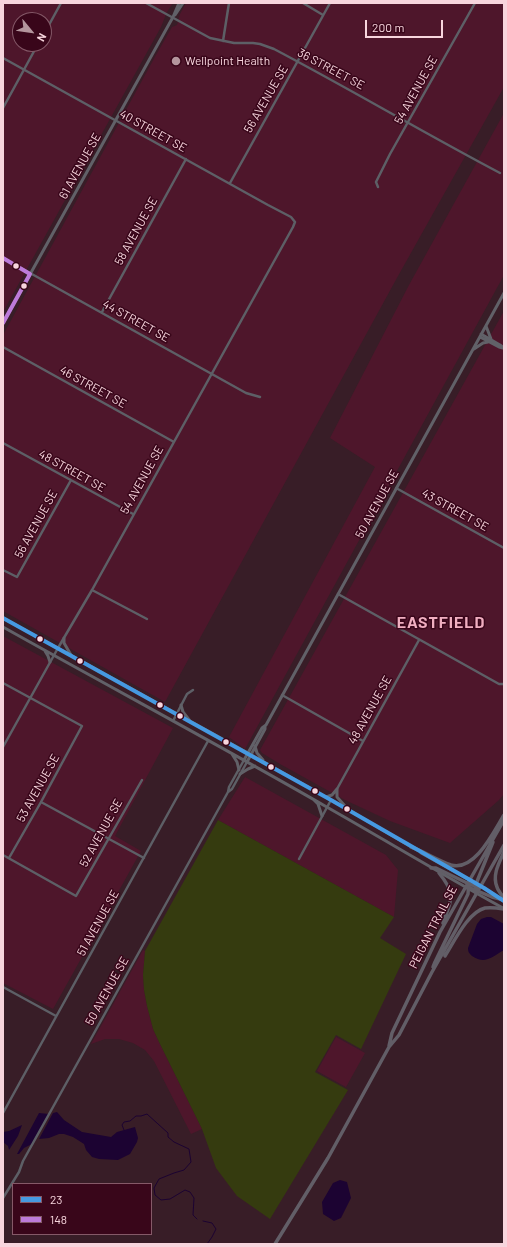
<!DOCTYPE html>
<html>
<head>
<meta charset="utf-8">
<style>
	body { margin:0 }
	#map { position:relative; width:507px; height:1247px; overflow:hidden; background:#381d27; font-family:Barlow,sans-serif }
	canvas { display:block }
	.frame { position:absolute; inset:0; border:4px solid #f7d5dd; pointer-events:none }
	.legend { position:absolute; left:12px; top:1183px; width:140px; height:52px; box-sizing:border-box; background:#39061a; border:1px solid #855968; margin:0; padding:5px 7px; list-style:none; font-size:12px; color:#f7d5dd }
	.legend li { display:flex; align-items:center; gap:8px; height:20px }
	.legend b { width:20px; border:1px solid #855968 }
	.north { position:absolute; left:12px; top:12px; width:40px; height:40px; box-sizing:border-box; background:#39061a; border:1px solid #855968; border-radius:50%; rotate:119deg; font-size:11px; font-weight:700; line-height:16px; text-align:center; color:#f7d5dd }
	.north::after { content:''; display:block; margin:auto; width:14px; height:18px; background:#b4959d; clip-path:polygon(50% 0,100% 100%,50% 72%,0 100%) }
	.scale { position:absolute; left:365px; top:20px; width:78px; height:18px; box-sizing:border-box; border:2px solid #f7d5dd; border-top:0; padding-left:5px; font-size:12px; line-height:14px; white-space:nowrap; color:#f7d5dd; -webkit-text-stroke:3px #39061a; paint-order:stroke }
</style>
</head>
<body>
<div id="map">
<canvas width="507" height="1247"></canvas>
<div class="frame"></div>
<ul class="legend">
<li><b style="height:5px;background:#4699e1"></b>23</li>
<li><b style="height:5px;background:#bd7bd9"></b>148</li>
</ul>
<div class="north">N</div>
<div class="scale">200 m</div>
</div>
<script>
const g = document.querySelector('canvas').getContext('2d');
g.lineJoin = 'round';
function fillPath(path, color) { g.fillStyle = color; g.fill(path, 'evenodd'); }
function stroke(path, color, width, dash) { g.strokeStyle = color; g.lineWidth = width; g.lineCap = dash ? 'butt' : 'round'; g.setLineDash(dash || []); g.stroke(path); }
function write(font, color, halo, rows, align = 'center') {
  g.font = font + ' Barlow,sans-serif'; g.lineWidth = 3; g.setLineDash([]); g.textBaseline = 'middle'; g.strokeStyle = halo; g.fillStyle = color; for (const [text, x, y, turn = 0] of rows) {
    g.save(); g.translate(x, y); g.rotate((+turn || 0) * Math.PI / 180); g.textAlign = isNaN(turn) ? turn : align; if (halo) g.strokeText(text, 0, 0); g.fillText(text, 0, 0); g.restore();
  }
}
fillPath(new Path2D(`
	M3,3H173L167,12L161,27L3,312ZM20,20H44V44H20Z
	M186,3H504V87L398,276L165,702L3,611V335L156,55L172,27L177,25L180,14Z
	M504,113V275L245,749L229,737L375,467L330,438L409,285Z
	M504,311V794L499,800L450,843L390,821L345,800L280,764L262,753L260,750Z
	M3,636L173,728L115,836L141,851L53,1009L3,983Z
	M245,777L386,855L398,870L394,917L218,820Z
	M143,950L145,951L143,975L144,990L147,1006L153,1029L159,1042L202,1129L191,1134L154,1061L145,1050L133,1043L119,1039H105L91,1044Z
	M336,1037L365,1053L346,1087L317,1071Z`), '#4e162b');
fillPath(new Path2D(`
	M218,820L394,917L380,938L406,954L361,1049L336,1035L315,1072L348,1090L270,1219L237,1196L216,1168L202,1129L159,1042L153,1029L147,1006L144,990L143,975L145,951Z`), '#353b0f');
fillPath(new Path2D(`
	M487,917H491L504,924V950C492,957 485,965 472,956C469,953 468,952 468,948L477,924L481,919Z
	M57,1112L64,1120L82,1132L111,1137L117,1132L135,1127L138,1138L137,1142L130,1154L118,1160L99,1159L92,1157L86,1150L84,1144L73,1137L64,1134H59L49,1138L39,1139L53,1113Z
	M39,1113L49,1114L32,1144L24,1148L19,1154H17Z
	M22,1125L18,1136L9,1150L8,1146L3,1142V1132L9,1131Z
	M340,1180L347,1182L351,1198L341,1218L334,1221L323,1214L322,1202L333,1183Z`), '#1c0332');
stroke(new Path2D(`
	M124,1130L122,1125L124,1122L130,1121L136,1116H141L147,1114L168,1133V1137L174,1142L189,1149L191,1162L184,1170L174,1173L159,1179L154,1188L155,1195L161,1200L170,1199L185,1190L190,1192L194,1198L193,1215L197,1219
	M203,1221L212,1223L216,1229L212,1237L207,1244`), '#1c0332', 1);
stroke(new Path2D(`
	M146,3L210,38L234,43H253L260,44L274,49C350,89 424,133 500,173
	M303,3L323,15
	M44,34L61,3
	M223,41L229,3
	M3,58L268,205L291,217L295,222L293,227L92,590L58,648L3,747
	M3,108L38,44
	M230,183L330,3
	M378,187L376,182L390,154L475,3
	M3,258L246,393L260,397
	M102,312L186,159
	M3,347L174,442
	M3,443L133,514
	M396,488L504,548
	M3,570L17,577L71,480
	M92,590L147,619
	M338,594L499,684H504
	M3,683L82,726L41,802L9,858
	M282,695L363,741
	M173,721L187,694L193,690
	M337,789L419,640
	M228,792L229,787L244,760
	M41,802L144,858
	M3,855L76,896L142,780
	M299,859L331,800
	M3,987L56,1016
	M3,1113L208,741
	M3,1198L19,1172L23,1161L228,792L232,789L247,762`), '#5d5f66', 2.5);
stroke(new Path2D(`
	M175,15L183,3
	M3,323L173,17L179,3
	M486,326L491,339
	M481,334L500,345L504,348
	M480,337L499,347L503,348
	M474,349L483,343L488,342
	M3,618L248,753L347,809L413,848
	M3,627C110,687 219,745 325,806C385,840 443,875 503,908
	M64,638V643L71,655
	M45,651L48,656L50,662
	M181,705L183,712L190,721
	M255,746L257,753L263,760
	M232,754L237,762L239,770
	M244,760L262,728L266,725L504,293
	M247,762L265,729V726
	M240,774L248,769L255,766
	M337,789V797L345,806
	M326,797L332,795L337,789
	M314,800L318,804L322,816
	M421,853L484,888L504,901`), '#616168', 3);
stroke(new Path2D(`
	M411,847C425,852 437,860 451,865C475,872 494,831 504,815
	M504,852C499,863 492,875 497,887C498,891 502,895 504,898
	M431,868H436L467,883L477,887
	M439,873C456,894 452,898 443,923
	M468,887L492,897L500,899
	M476,894V884L493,842
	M445,956C454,942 468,912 485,908C491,907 498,908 504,909
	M433,967L435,962L468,894L469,880
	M389,1046L392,1033L440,932L504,820
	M275,1244L328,1158L389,1047L399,1035L432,972L504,845`), '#625e67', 3.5);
stroke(new Path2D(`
	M3,618L331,800L484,888L504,901`), '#4699e1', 4);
stroke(new Path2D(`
	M3,258L30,274
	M3,323L30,274`), '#bd7bd9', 4);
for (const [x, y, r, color] of [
	[176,61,5,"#b4959d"],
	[16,266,3.5,"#f7d5dd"],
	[24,286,3.5,"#f7d5dd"],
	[40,639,3.5,"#f7d5dd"],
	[80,661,3.5,"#f7d5dd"],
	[160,705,3.5,"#f7d5dd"],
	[180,716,3.5,"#f7d5dd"],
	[226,742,3.5,"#f7d5dd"],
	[271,767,3.5,"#f7d5dd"],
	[315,791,3.5,"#f7d5dd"],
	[347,809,3.5,"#f7d5dd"]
]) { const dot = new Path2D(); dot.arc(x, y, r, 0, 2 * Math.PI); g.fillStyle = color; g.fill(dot); stroke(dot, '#39061a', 1.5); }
write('12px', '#f7d5dd', '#39061a', [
	["Wellpoint Health",185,61]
], 'left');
write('12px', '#f7d5dd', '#39061a', [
	["36 STREET SE",331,69,28],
	["54 AVENUE SE",416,90,-61],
	["56 AVENUE SE",266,99,-60],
	["40 STREET SE",153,131,29],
	["61 AVENUE SE",80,166,-61],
	["58 AVENUE SE",136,231,-61],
	["44 STREET SE",136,321,29],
	["46 STREET SE",93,387,29],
	["48 STREET SE",72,471,29],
	["54 AVENUE SE",142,480,-61],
	["50 AVENUE SE",377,504,-61],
	["43 STREET SE",455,510,29],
	["56 AVENUE SE",36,524,-61],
	["48 AVENUE SE",370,710,-61],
	["53 AVENUE SE",38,788,-61],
	["52 AVENUE SE",101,833,-61],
	["51 AVENUE SE",98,923,-61],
	["PEIGAN TRAIL SE",433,927,-63],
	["50 AVENUE SE",107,991,-61]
]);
g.letterSpacing = '1px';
write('bold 16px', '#f0aec0', '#39061a', [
	["EASTFIELD",441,623]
]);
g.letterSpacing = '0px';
</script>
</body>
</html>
